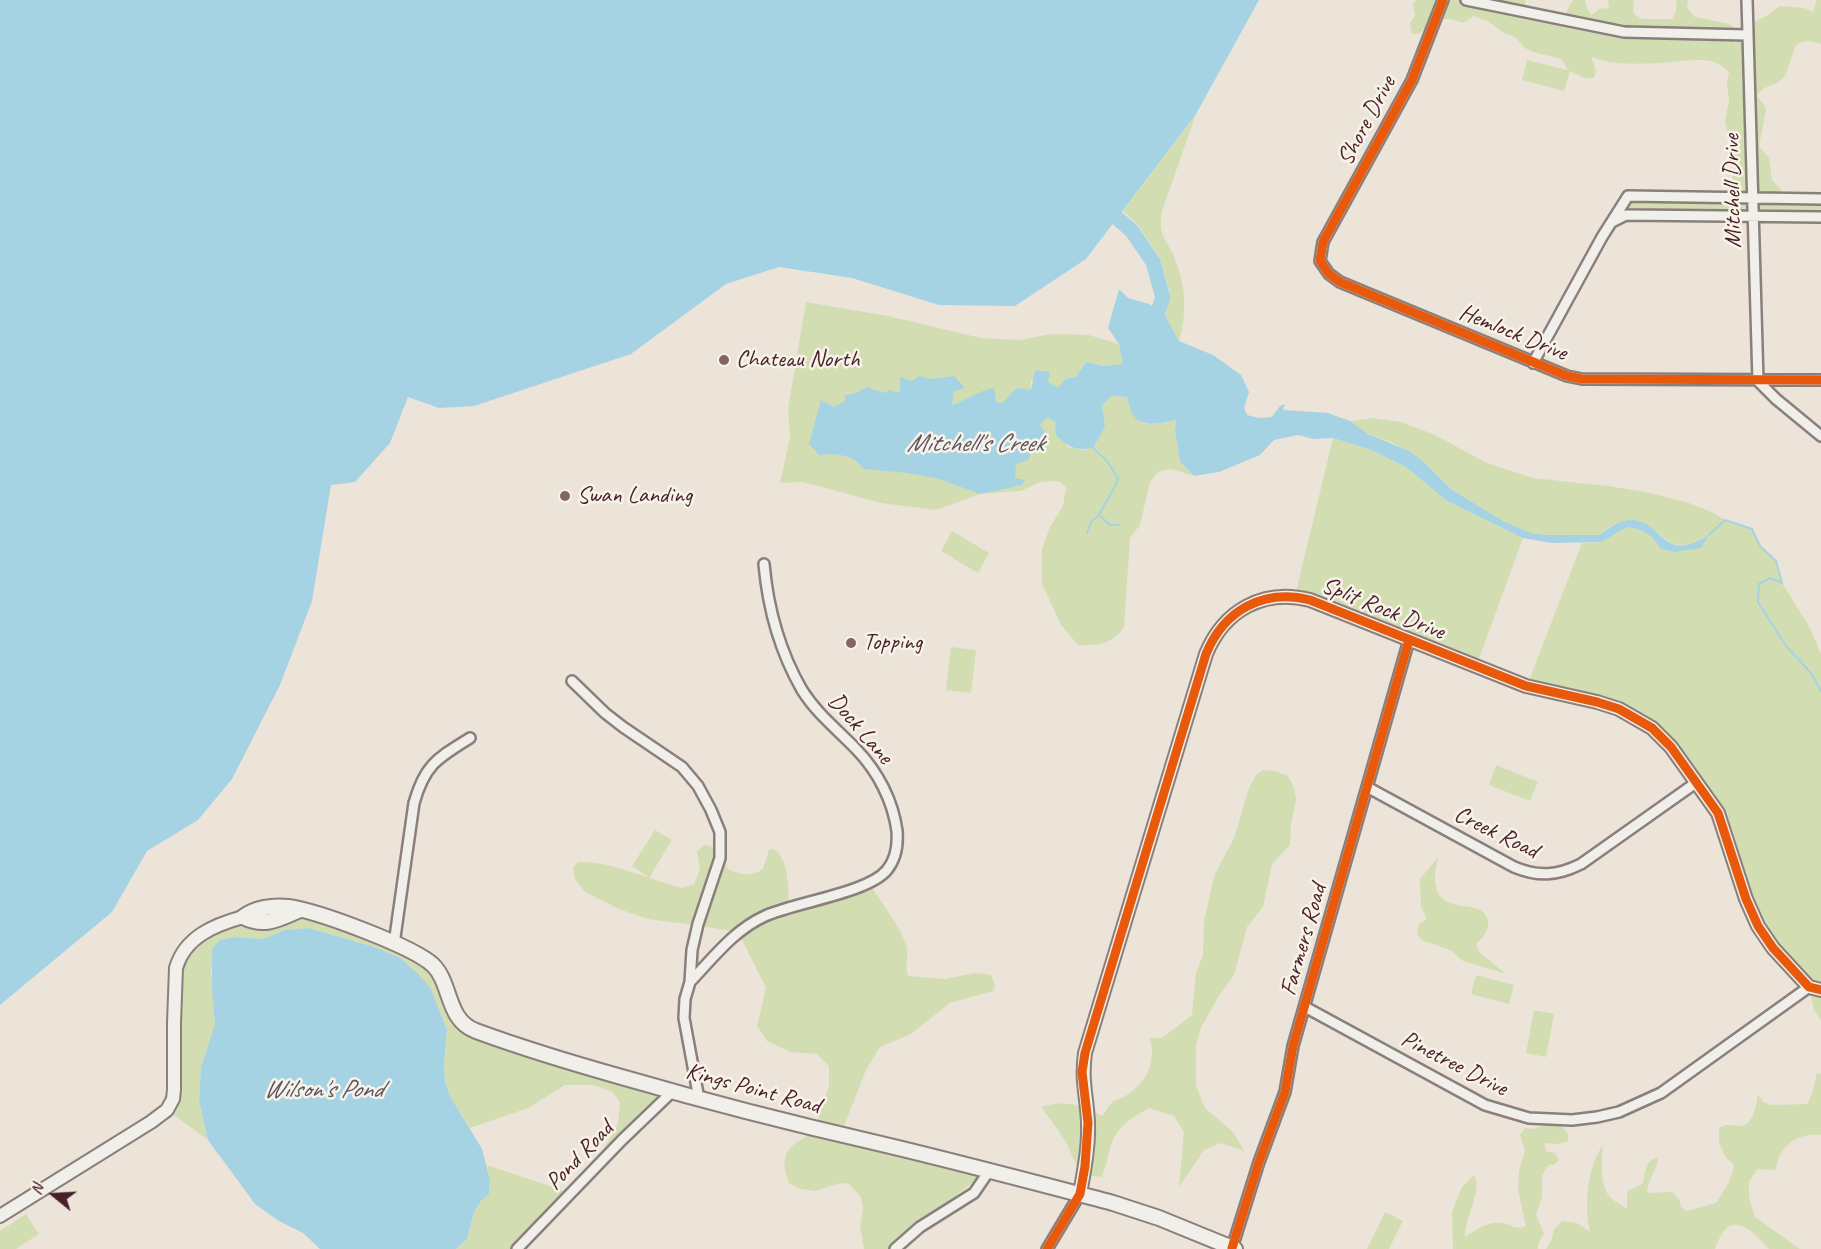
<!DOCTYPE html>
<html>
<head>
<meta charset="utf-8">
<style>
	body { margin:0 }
	#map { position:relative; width:1821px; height:1249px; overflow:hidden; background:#ece4d9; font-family:Caveat,sans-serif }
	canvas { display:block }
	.north { position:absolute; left:24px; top:1165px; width:60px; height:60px; -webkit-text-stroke:4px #f7f3e8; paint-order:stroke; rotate:288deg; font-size:16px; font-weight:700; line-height:24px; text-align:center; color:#4a1f2b }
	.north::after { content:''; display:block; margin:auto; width:21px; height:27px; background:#4a1f2b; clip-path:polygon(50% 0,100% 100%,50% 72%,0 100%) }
</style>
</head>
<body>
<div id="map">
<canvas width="1821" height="1249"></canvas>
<div class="north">N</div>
</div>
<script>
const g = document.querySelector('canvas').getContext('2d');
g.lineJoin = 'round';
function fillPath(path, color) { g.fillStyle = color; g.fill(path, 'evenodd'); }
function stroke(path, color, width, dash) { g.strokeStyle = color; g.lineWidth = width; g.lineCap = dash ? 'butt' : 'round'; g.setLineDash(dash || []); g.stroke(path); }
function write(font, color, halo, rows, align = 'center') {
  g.font = font + ' Caveat,sans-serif'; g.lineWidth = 5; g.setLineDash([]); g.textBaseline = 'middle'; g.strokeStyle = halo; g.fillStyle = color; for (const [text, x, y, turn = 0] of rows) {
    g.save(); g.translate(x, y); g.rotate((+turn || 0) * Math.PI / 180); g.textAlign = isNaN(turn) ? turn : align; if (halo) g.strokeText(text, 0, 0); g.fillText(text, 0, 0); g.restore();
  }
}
fillPath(new Path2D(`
	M1416,0H1525V6H1520L1524,11L1562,22L1570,4L1574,0H1585L1588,11L1591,15L1601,8L1609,9L1608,0H1634L1633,6L1634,14L1642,19H1672L1676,11L1677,0H1688L1687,8L1695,17L1730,24L1733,27L1735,44L1756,21L1766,16L1780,6L1804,8L1813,12L1817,0H1821V44C1814,42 1805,39 1798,44C1792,48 1790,70 1783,78C1776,87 1763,84 1757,96L1765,106L1766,110L1759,146L1769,158L1772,180L1781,189L1779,196L1750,195L1733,187L1732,174L1735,165L1734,157L1729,149V139L1725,121L1729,101L1727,82L1729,72C1724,68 1720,64 1714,62C1700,58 1685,61 1671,62C1646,64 1615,66 1591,57C1594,65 1598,69 1594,78H1585L1570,71L1564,91L1522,80L1527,60L1568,70L1561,59L1533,52L1525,48L1515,37L1504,33L1489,22L1474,16L1462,23C1452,18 1438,17 1428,25C1421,31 1423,34 1412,34L1410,23L1415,16L1413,4Z
	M1196,114L1161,214C1159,242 1169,240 1176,262C1186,287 1187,315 1179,341L1165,315L1170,292L1159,256L1138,225L1123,211Z
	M1628,196L1821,199V217L1626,215L1612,222Z
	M806,302L888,316L981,338L1020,340L1051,334L1089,335L1119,344L1124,364L1103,366L1086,362L1076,377L1065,379L1058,389L1047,382L1031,380V391L1018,389L1047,417L1055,422L1068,447L1083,450L1095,446L1104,427L1102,406L1111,396L1127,397C1134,429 1148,427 1176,420L1175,431L1180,460L1194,476L1171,469L1159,471L1150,482L1140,525L1130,538L1124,627C1113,644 1098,646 1078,645L1061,625L1042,584V549L1050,527L1063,506L1066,487L1061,482L1055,481L1040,482L1021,491L980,494L936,510L881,503L803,482L780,483L790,438L788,409Z
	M1373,418L1401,422L1433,434L1487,463L1533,478L1608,486L1646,492L1689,503L1714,513L1725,520L1752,529L1760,546L1776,561L1782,583L1809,626L1821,654V1020L1814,1010L1810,990L1758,926L1718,813L1683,763L1631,715L1528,683L1582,543L1602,542L1627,527L1638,529L1651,536L1660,548H1701L1707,536C1678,552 1671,545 1648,525L1611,526L1600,535H1546L1531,533L1503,521L1451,489L1424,462L1393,443L1368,434L1350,421Z
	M1333,438L1371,450L1406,467L1447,501L1523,538L1477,664L1295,596Z
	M952,531L989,553L978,573L941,551Z
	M951,647L976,650L971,693L946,690Z
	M1496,765L1538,782L1530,801L1489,785Z
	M1264,770L1275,771L1288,776L1294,788L1296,800L1291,824L1290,845L1272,864L1263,907L1247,927L1234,975L1217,999L1201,1028L1196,1044V1086L1205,1108L1234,1133L1244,1151L1221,1143L1204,1150L1179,1187L1184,1132L1174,1116L1149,1108C1135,1116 1120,1124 1113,1140C1107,1152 1109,1163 1101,1177C1072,1175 1076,1158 1064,1139C1057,1128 1049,1117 1041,1107C1064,1100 1081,1104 1102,1116C1106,1111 1109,1104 1114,1101C1118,1099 1123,1098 1127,1095C1148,1081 1156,1062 1150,1038H1162L1192,1015L1196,973L1203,955L1204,921L1214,876L1234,838L1249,788L1257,774Z
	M655,830L672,840L649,878L682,888L694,884L700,869L697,851L705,845C720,847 723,856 728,869C742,875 750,877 763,869L769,850L773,849C789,857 788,888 789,903L866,880C880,900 897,921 906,944C910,955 904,963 908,976L945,979L975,973L991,975L995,985L993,991L950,1003L911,1034L880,1047L866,1070L841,1134L815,1128L829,1086V1066L817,1054L790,1052L767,1041L757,1026L766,988L738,932L695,925L648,919L619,909L585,892L575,879L573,867L578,862C602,861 625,870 648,877L632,866Z
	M1439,856C1434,869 1431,895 1448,902C1457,907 1470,905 1480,910C1495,919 1487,936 1476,944L1480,953L1506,974L1463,961L1452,951L1422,940L1417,934L1419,924L1427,919L1421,906L1420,879Z
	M287,907L433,966L465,1025L672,1092L591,1172L618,1124L620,1103L613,1092L593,1085H565L528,1108L470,1128L450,1096L445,1080L444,1065L447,1030L429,987L419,975L351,941L308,928L284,930L264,939L235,937L220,940L211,969L215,1024L201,1067L199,1101L208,1140L167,1110L176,968L192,940Z
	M1476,975L1514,985L1509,1004L1471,994Z
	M1534,1010L1554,1014L1546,1057L1526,1053Z
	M1817,1073L1821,1074V1135C1799,1132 1778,1146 1776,1170L1758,1169L1749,1181V1198L1755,1217L1800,1249H1769C1748,1226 1729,1208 1715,1249H1546L1552,1239L1554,1229L1562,1221L1577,1223L1590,1232C1584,1206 1587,1167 1603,1145C1601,1159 1600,1188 1611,1198C1615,1202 1622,1205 1627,1209C1628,1183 1624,1196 1643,1183C1646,1172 1644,1161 1658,1157C1658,1171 1647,1179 1647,1193L1672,1192L1679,1199L1681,1207L1686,1211L1716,1203L1729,1182L1734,1167L1732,1163L1726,1158L1719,1142V1128C1727,1123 1730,1125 1738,1126C1754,1127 1756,1105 1758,1094L1763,1102L1771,1105L1807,1104L1812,1094Z
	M1552,1124L1561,1125L1569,1135L1567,1142L1558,1144L1545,1143L1546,1151L1555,1153L1559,1160L1554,1165L1549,1164L1542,1175V1197L1536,1215L1544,1233L1538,1244V1249H1453L1452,1212L1462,1187L1474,1175C1483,1189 1464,1220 1465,1237C1477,1229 1490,1219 1507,1224C1515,1227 1516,1229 1526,1226L1518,1190L1519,1171L1525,1150L1520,1135L1525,1128L1532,1129Z
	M815,1133L981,1176L889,1249H864L860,1226L863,1210L861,1197L849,1184L840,1183L815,1191L801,1189L789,1183C777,1154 790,1143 815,1133Z
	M487,1165L571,1193L517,1249H456L467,1239L474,1212L481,1201L489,1194L490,1180Z
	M1385,1212L1403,1221L1389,1249H1367Z
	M26,1214L39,1234L16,1249H0V1231Z`), '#d2deb2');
fillPath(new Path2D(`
	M0,0H1259L1196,114L1086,259L1015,306L939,305L852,278L779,267L726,284L631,354L474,406L439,408L408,397L390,443L355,482L331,485L312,601L280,685L232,779L198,820L147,851L112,912L0,1005Z
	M1119,289L1128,298L1149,304L1165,315L1179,341L1213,355L1241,375L1249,392L1244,408L1247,415L1259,418L1272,417L1280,406L1285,404L1283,410L1328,413L1350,421L1368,434L1409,451L1424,462L1451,489L1503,521L1531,533L1546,535H1600C1615,522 1633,513 1651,527C1657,532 1662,539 1669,542C1681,550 1697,542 1709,535L1701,548L1674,552L1660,548L1651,536L1638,529L1627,527L1602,542L1552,543L1523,538L1447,501L1406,467L1371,450L1333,438L1313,439L1298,435L1274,440L1260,455L1219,472L1194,476L1180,461L1175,431L1176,420C1161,423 1139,430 1131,411C1129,407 1128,401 1127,397L1111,396L1102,406L1105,427L1094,447C1076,452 1070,448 1056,435L1055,422L1047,417L1040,425L1045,433L1036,443L1028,460L1016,464L1015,478L1025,480L1022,485L980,494L939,479L907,473L864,469C853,454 836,453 819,455L809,444L821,400L834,407L845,401V395L854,394L867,387L884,393L889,390L900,393V377L912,381L919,376L931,379L954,376L965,388L954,391L952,405C967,400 980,390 994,388L996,402L1003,403L1016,388L1031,390L1035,370L1050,372L1048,382L1058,388L1065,379L1076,377L1086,362L1103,366L1123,364L1119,344L1108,328Z
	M308,928L374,947L400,958L419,975L430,987L447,1030L444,1065L445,1081L450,1096L482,1149L490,1180L489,1194L481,1201L474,1212L467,1239L456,1249H320L303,1233L279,1221L255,1204L208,1140L199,1101L201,1067L215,1024L212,990V949L220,940L235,937L264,939L284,930Z`), '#a5d3e4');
stroke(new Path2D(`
	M1092,447L1107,461L1118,478C1114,492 1105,502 1099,515L1110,525H1119
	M1087,533L1091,522L1099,515
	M1709,535L1725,520L1752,529L1760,546L1776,561L1782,583L1770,578L1759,584L1758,602L1786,646L1811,673L1821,691`), '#a5d3e4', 2);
stroke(new Path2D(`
	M1117,218L1132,231L1153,262L1163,298L1151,329`), '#a5d3e4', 15);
const minor = new Path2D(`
	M1443,0L1412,80L1323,242L1320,261L1329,274L1340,282L1567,376L1582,379L1821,380
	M1466,0L1624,32L1747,35
	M1747,0L1758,381L1776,399L1821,436
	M1612,222L1626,215L1821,217
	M1533,363L1602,237L1628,196L1821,199
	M572,681L605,713L623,727L682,767L698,786L711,810L720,832V858L698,924L692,950L690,982L685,999L684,1018L699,1099
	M1367,787L1514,867C1538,877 1557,876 1581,864L1697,782
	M394,944L414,803C425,764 438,758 470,738
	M690,982C713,958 734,930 765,916C796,902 868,893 887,870C896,859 898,844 897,831C893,801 878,772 857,750C838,730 817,714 802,690C779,650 768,609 764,564
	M1305,1007L1485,1105L1529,1118L1572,1120L1597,1117L1619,1112L1661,1093L1809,987
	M1232,1248L1259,1162L1285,1092L1293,1046L1409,640
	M517,1249L622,1140L672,1092
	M895,1249L920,1227L974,1193L989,1171
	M1047,1249L1080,1194`);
const tertiary = new Path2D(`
	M1080,1194C1084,1171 1089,1147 1088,1123C1087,1096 1081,1082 1085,1053L1206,654C1224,610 1264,588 1310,600L1526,686L1597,702L1619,709L1652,728L1671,747L1718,813L1746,899L1758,926L1773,948L1809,987L1821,990
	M0,1216L151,1122L167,1110L173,1099L174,1090V1023L176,968C185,937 214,925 243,917`);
const secondary = new Path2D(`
	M300,910C279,919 265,928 243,917C255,908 273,905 288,907C318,911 412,946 433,965C452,984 446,1020 476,1031C525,1049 575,1064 625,1078C708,1102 790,1123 873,1142C954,1161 1033,1182 1113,1203L1159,1218L1235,1249`);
stroke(minor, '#8b7f7d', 14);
stroke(tertiary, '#8b7f7d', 16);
stroke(secondary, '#8b7f7d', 18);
stroke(minor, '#f1efea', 9);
stroke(tertiary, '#f1efea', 12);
stroke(secondary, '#f1efea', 14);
stroke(new Path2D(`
	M1443,0L1412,80L1323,242L1320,261L1329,274L1340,282L1567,376L1582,379L1821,380
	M1232,1248L1259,1162L1285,1092L1293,1046L1409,640
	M1047,1249L1080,1194L1085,1166L1088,1123L1082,1072L1085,1053L1206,654C1224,610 1264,588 1310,600L1526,686L1597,702L1619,709L1652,728L1671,747L1718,813L1746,899L1758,926L1773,948L1809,987L1821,990`), '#e8590c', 9);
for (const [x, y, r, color] of [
	[724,360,6,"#836468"],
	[565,496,6,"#836468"],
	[851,643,6,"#836468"]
]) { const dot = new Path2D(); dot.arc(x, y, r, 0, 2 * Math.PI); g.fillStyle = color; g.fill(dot); stroke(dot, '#f7f3e8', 2); }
write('24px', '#4a1f2b', '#f7f3e8', [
	["Shore Drive",1367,121,-62],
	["Mitchell Drive",1733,191,-91],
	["Hemlock Drive",1513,333,22],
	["Split Rock Drive",1383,609,22],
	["Dock Lane",860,729,49],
	["Creek Road",1496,833,26],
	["Farmers Road",1304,940,-74],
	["Pinetree Drive",1454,1064,27],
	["Kings Point Road",753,1089,15],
	["Pond Road",580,1156,-46]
]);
write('24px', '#4a1f2b', '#f7f3e8', [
	["Chateau North",736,360],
	["Swan Landing",577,496],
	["Topping",863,643]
], 'left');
write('italic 26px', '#5c5364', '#f7f3e8', [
	["Mitchell's Creek",975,444],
	["Wilson's Pond",323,1090]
]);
</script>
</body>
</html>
